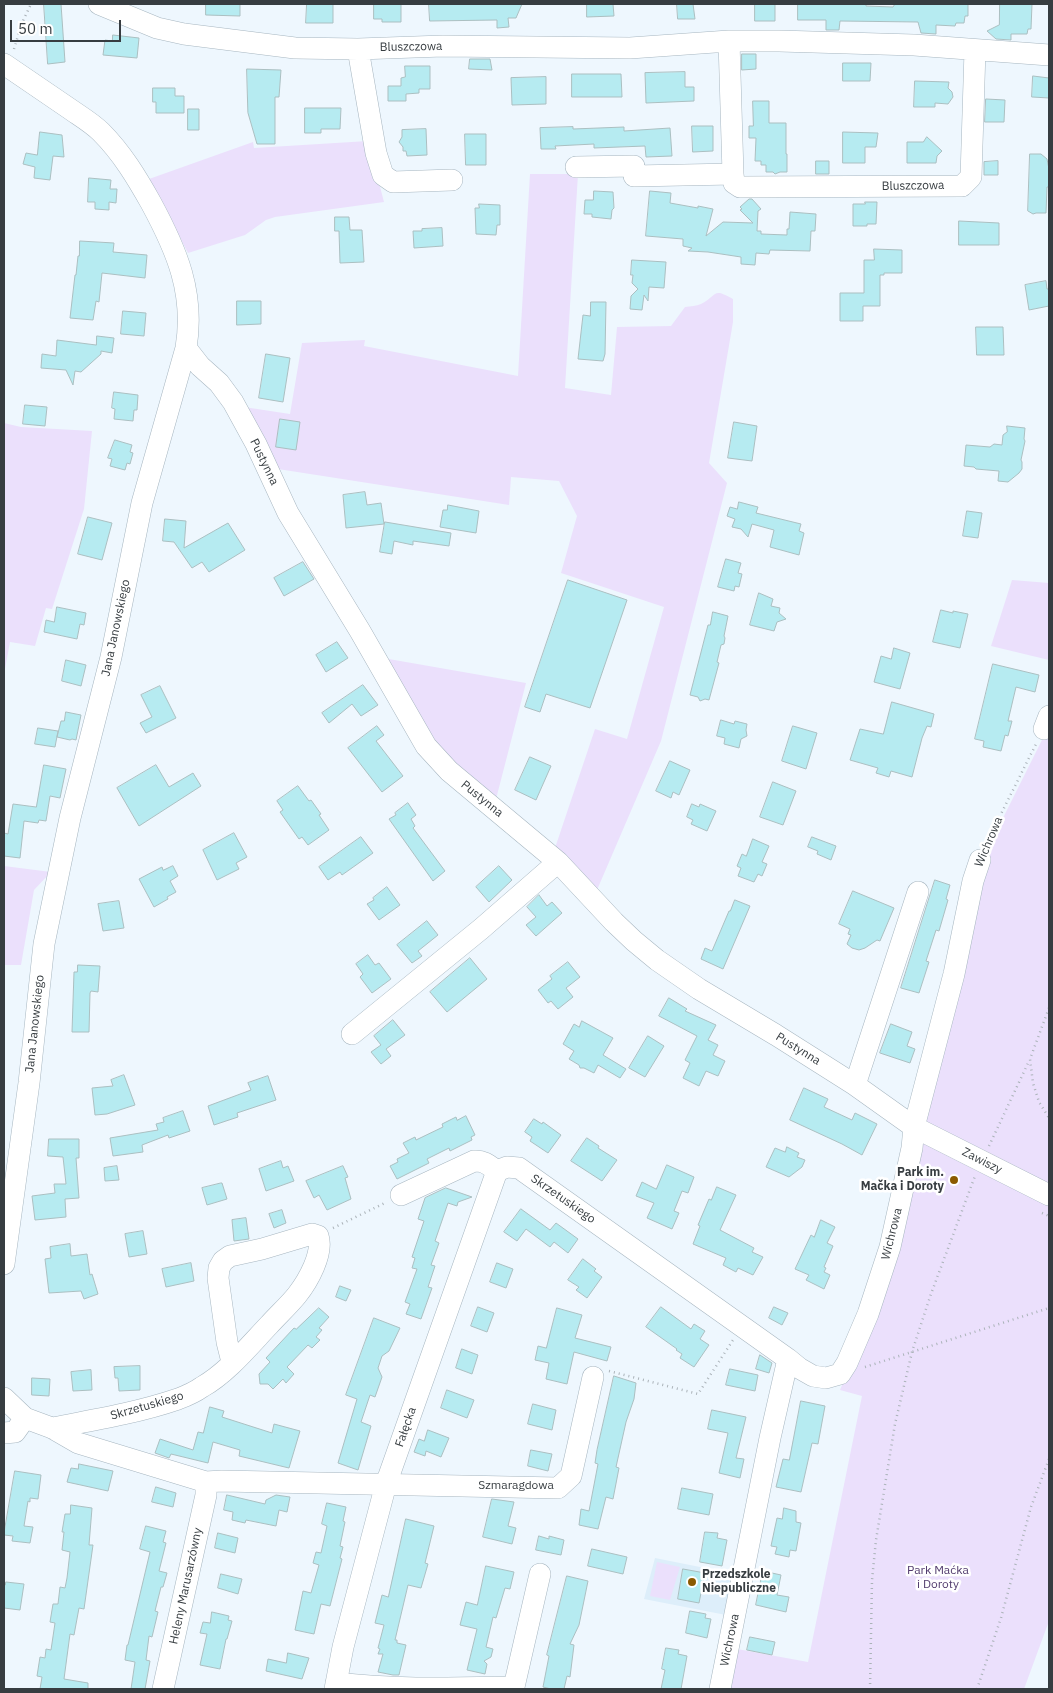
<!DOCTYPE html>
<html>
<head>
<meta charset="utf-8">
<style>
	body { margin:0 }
	#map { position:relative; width:1053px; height:1693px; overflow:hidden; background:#eef7fe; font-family:"IBM Plex Sans",sans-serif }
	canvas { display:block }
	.frame { position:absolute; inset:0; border:5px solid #373d41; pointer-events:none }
	.scale { position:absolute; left:10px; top:20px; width:111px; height:22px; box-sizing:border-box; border:2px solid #373d41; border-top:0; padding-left:6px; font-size:15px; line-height:18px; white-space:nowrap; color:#373d41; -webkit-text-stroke:4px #fff; paint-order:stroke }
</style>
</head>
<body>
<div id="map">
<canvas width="1053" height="1693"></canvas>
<div class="frame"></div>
<div class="scale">50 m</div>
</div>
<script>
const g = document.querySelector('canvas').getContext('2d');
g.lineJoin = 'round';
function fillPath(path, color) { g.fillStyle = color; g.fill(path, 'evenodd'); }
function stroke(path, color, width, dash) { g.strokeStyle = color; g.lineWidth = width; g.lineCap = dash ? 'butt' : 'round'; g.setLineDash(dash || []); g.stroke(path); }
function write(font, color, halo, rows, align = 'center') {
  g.font = font + ' "IBM Plex Sans",sans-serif'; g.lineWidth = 5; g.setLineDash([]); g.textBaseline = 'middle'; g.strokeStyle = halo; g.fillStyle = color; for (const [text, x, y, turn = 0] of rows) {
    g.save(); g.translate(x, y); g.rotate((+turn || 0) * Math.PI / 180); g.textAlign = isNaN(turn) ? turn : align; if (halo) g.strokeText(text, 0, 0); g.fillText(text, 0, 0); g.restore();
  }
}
fillPath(new Path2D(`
	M655,1558L735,1574L726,1615L644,1599Z`), '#ddeefa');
fillPath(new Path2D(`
	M368,141L384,202L275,217L266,220L245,235L188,253L149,179L253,142L254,148Z
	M530,174H578L565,388L611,395L617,327L671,326L685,307C691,306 696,306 701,304C718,295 712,287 733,299V322L709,463L727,483L661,741L597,890L555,848L595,729L627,739L664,607L561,573L577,516L559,481L511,477L509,505L278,469L244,407L290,414L302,343L365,340L364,346L518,376Z
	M4,423L21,427L92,431L84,509L52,609L46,608L35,646L10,642L4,674Z
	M1012,580L1049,583V660L991,646Z
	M383,658L526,683L495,803L427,737Z
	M1049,726V1621L1024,1689H726L737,1649L808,1662L862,1396L840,1390L884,1282L971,902L986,852Z
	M4,866L51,872L34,890L21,965H4Z
	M657,1562L680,1567L670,1600L650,1596Z`), '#ebe0fc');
const building = new Path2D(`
	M44,4H61L65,62L48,64Z
	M206,4H240V16L206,15Z
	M307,4H333V23H306Z
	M374,4H401V22H382V19H374Z
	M429,4H522L516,18H508L509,27L497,28V20L430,21Z
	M587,4H613L614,16L587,17Z
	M677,4H693L695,19H678Z
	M755,4H775V21H755Z
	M798,4H866V6L893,7L895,4H968V16H965L964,23H956L955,26L936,25V34L921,33L918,22L840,21L839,30H826V20H798Z
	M1000,4H1032L1031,29H1028L1027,34H1011V40L996,39L987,31L999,25Z
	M113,35L139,38L137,58L103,55L105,40L112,41Z
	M742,54H756V69L742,70Z
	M470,59H490L492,70L469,69Z
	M843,63H871L870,81H843Z
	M405,66H430V89H419V93L406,94V101H388V86H401V78L405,77Z
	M247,69L281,70L279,97H275V144H257L248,113Z
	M685,72V87H694V101L646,103L645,73Z
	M572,74H621L622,97H572Z
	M1033,76L1049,78V98L1032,97Z
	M546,77V104L512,105L511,78Z
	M915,81L949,82L948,88L952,92L953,97L948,104L935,103V107H914Z
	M153,88H175V96H184V113H156V102H153Z
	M986,99L1005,100L1004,122H985Z
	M753,101H769V123H786V154H787V172H780L775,174L773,172H766V165H761V161H755L756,138H749V126H753Z
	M305,108H341L340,129H321V133H305Z
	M188,109H199V130H188Z
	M692,126H713V151L693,152Z
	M573,127V129L624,127V131L670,128L672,156L646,157L645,146L594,148V144L555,146L556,149H541L540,128Z
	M426,129L427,155L407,156L406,151H403V147L399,142L402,137V130Z
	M40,132L62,135L64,157L53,156L50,180L34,178L35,167L23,164L26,153L37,155Z
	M843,132L878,133L876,147H865V163H843Z
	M465,134H486V165H466Z
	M927,137L942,151L937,156L936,163H907V142H923Z
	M1030,154H1041L1047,159L1049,169V187H1047L1046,213H1036L1033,214L1028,211Z
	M816,161H829V174H816Z
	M998,161V175H984V162Z
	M89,178L111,180L110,189H117L116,203L109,202V210L95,209V202H88Z
	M594,191L613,192L614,208L612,210L611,219L592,217V214H584L585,200H593Z
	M650,191L671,193L670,203L698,208V206L713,209L706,236L723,222L753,223L740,210L742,209L740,207L749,199H752L761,209L758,211L757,231H761V234L787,235V229H789L790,212L816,214L815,231H811L810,251L770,250L769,254L756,253L755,265L741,264V257L708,252L688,251L692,248L683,246V239L646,236Z
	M865,202H877L876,224H867V226H853V204H865Z
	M479,204L500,205V225H497L496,235L476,234L475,208H479Z
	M335,217H349L350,230H362L364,262L340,263L339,231H335Z
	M959,221L999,223V245H959Z
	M442,228L443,246L414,248L413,231H422V229Z
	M80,241L114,243L113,252L147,255L145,278L102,273L99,302L96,301L93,320L70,318L75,275H76L78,256H79Z
	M874,249L902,250V273H884V275H880V306H863V321H840V293H864V260H874Z
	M632,260L666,262L664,288L649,287L648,301L644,295L642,310L630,309L631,296L638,289L632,283L633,275H631Z
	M1046,281L1047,289H1049V306L1029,310L1025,285Z
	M237,301H261V324L237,325Z
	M591,302H606L605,354L603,361L578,359L583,315L590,316Z
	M123,311L146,313L144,336L121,334Z
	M976,327H1003L1004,355H977Z
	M97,336L114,338L112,353L101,351V354L81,372L75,371L73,385L66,370L41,368L42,354L56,356L57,340L96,345Z
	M266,354L290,358L283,402L259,398Z
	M114,392L138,395L137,410H134L133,421L114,419L115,409L112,408Z
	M25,405L47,407L45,426L23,424Z
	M280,419L300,422L296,450L276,447Z
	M734,422L757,426L752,461L728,458Z
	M1007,426L1025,428L1024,439L1025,441L1021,460L1022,462V469L1019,473L1008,482L998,481L999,471L976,469L974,467L964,466L966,445L990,447L994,444L1002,445L1003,435L1007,432Z
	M115,440L132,445L130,452L133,453L130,464L127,463L125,470L110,466L112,459L108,458Z
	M365,492L367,505L381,503L384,524L346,528L343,495Z
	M739,502L758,507L756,513L801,524L799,531L804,533L799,555L770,547L774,530L752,524L748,537L741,529L732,527L735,519L727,516L730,507L737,509Z
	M448,505L479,511L476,533L440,527L443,510H447Z
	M967,511L982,513L978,538L963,536Z
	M88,517L112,523L102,560L78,554Z
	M165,519L186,521L184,548L228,523L245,550L209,572L202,562L192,568L174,542L163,541Z
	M385,522L451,533L449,546L413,541V545L394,541L392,554L380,552Z
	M726,559L741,563L738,573L742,574L739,587L735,586L734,591L718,587Z
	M303,562L314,579L284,596L274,578Z
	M568,580L627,600L590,708L546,694L540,712L525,707Z
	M759,593L773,599L771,606L780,608L779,613L786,619L777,622L774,631L750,625Z
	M57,607L86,613L84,625L80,624L77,639L44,632L46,620L54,622Z
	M941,610L953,613V611L968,614L960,648L933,642Z
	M713,612L728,616L724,636L725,638L724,644L721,645L717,662L719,663L709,700L705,699L700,701L698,697L690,695L708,625H710Z
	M337,642L348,658L326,672L316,655Z
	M894,648L910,653L900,689L874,682L881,656L891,659Z
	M66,660L86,665L81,686L62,681Z
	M993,664L1039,675L1035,692L1016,687L1008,721H1012L1008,736L1005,735L1001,751L983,747L984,741L975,739Z
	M363,685L378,705L361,716L352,704L329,723L322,713Z
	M160,686L176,718L146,733L140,723L152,717L141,695Z
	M892,702L934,714L931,727L927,726L922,738L912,777L891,771L889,777L876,773L878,768L850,760L860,729L883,734Z
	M66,712L81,715L76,740L72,739L70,740L57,737L61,721H64Z
	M721,720L734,724L735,721L747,724L746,730L747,736L741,739L739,748L724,744L725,738L717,736Z
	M377,726L384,735L376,741L403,776L382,792L348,748Z
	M793,726L817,733L806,769L782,761Z
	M38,728L58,731L55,747L35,744Z
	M530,757L551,766L536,800L515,790Z
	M670,761L690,770L679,795L673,792L671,798L656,791Z
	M44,765L66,769L60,798L50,796L46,821L39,820L38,823L24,821L20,858L4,856V833L8,834L13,804L36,807Z
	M156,765L169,787L193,773L201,786L139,826L117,788Z
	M773,782L796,791L783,825L760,817Z
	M298,786L309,801L311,800L321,814L319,815L329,830L308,845L302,837L299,839L280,812L283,810L277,801Z
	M408,803L416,815L411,819L415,826L413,828L445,871L433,881L389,819L396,815L395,813Z
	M692,804L699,807L700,804L716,811L707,831L691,824L693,820L687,817Z
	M234,833L247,857L236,863L239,869L217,880L203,850Z
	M361,837L373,853L342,875L340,872L328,880L319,867Z
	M812,837L836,846L831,860L817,854L818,851L808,847Z
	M753,839L769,846L762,862L767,864L762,876L758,874L754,882L738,876L741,868L737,866L742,854L746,856Z
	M173,866L178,876L170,881L176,892L167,897L168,899L154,907L139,879L162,867L163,870Z
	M499,866L512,880L489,902L476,887Z
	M935,880L950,885L946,899L948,900L939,931L936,930L926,961L929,962L919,993L901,988Z
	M387,887L400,905L379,920L367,904L374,900L373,898Z
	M853,891L894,908L880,941L877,940L865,948L859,950L852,948L847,944L851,935L848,934L850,929L839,924Z
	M539,895L547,906L552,902L562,913L536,936L526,925L536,917L527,907Z
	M735,900L750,906L723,969L701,959L705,948L712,951L729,911H730Z
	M119,901L124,928L103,931L98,904Z
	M427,921L438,935L418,951L422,956L412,963L397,945Z
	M368,955L375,965L379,963L391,979L372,993L360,977L363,974L356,964Z
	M470,958L487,979L447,1012L430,992Z
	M568,962L580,977L566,988L573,997L558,1009L551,1001L548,1003L538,990L552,979L550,976Z
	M78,965L100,966L98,992L91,991L90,993L89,1032H72L74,972H77Z
	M669,998L687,1009L685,1011L716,1025L708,1040L718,1045L713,1055L725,1061L718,1076L706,1071L699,1086L683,1078L690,1063L685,1060L697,1036L659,1016Z
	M393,1020L405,1035L386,1049L391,1056L381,1064L371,1052L381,1045L374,1036Z
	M582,1021L613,1038L603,1055L626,1069L620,1078L598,1065L594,1073L584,1068H580L579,1065L569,1059L574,1051L563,1044L574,1024L579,1027Z
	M891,1024L912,1032L907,1046L915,1049L910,1063L880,1053Z
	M648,1036L664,1046L645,1077L629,1068Z
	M124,1075L135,1105L107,1114L95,1115L92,1088L113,1086L111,1080Z
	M268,1076L276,1100L237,1113L238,1117L214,1125L208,1106L251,1090L248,1083Z
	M804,1088L828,1099L824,1107L852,1120L855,1113L877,1124L862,1155L842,1144L790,1120Z
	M183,1111L190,1131L169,1138L168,1135L142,1145L143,1152L113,1156L110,1138L158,1130L156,1124L164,1122L163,1118Z
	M466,1116L475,1135L471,1137L472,1140L450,1151L449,1148L427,1159L429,1163L397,1179L390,1166L398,1162L397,1159L409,1153L403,1143L415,1137L416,1140L443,1127L442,1124L456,1117L457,1120Z
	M534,1119L542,1124L543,1122L561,1135L548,1153L530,1141L532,1137L525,1132Z
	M587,1138L599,1146L598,1148L617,1160L602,1181L571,1161Z
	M49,1139H79V1158H76L79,1198L65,1199L66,1217L35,1220L32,1196L55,1193L54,1184H66L63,1157L48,1156Z
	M787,1147L799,1153L797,1157L805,1160L802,1167L789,1177L766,1167L775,1148L785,1152Z
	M281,1161L283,1168L288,1166L294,1181L266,1191L259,1169Z
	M667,1165L694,1177L688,1193L682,1191L674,1211L679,1213L672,1229L647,1218L654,1203L636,1196L642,1182L656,1189Z
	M117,1166L119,1180L105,1181L104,1168Z
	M343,1166L348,1177L345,1178L351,1199L327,1210L319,1195L314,1198L306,1181Z
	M221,1183H222L227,1199L207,1205L202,1188Z
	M717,1187L736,1195L720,1230L754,1248L752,1252L763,1257L753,1275L738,1268L736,1272L723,1265L726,1258L693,1244L700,1226L698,1225L709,1199L711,1200Z
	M446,1188L472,1197L458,1202L457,1206L448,1203L435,1241L439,1243L431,1265L435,1266L428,1287L432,1288L421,1319L406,1314L410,1304L405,1302L417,1269L412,1268L415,1258L412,1257L424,1221L418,1219L425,1198Z
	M521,1209L550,1230L556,1223L578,1239L568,1253L554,1242L550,1247L526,1229L517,1241L504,1232Z
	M282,1210L286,1223L274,1228L269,1214Z
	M246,1218L249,1239L234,1241L232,1220Z
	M821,1220L835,1227L827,1243L833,1246L824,1267L826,1268L824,1272L830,1275L824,1289L806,1280L809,1275L795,1269L811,1235L814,1237Z
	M143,1231L147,1254L129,1257L125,1234Z
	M70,1244L71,1256L87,1254L90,1275L92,1274L98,1294L84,1299L81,1291L49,1293L45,1259L51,1258L50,1247Z
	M583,1259L596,1269L594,1271L602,1277L587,1298L576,1290L579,1287L568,1280Z
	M191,1263L194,1281L166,1287L162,1269Z
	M497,1263L513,1269L506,1288L490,1282Z
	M340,1286L351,1290L346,1301L336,1297Z
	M478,1307L494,1313L487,1332L471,1326Z
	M661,1307L691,1329L694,1324L705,1331L700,1339L709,1345L694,1367L680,1358L682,1354L676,1350L677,1349L646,1327Z
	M774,1307L788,1313L782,1325L769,1318Z
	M319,1308L329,1317L319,1328L322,1330L316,1337L320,1340L312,1348L308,1345L287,1367L294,1374L286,1383L283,1379L273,1389L268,1384H260L259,1374L270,1362L266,1358L294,1328L296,1329Z
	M557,1308L582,1315L575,1338L611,1347L607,1361L574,1352L567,1384L546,1379L549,1363L535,1360L538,1346L546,1348Z
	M374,1318L400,1328L389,1351L382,1356L378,1368L382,1377L375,1397L370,1395L361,1422L371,1426L358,1470L338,1463L357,1399L346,1395Z
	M462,1349L478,1355L472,1374L456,1368Z
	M760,1355L772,1363L769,1373L756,1369Z
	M140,1366V1390L119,1391L118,1378H115L114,1367Z
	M730,1369L758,1375L755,1391L726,1385Z
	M91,1370L92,1390L73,1391L71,1372Z
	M614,1376L636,1383L634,1399L626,1422L616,1467L619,1468L613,1499L606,1497L598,1529L579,1525L581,1509L589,1511L598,1464L595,1463L597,1450Z
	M32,1378L50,1379L49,1396L32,1395Z
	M447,1390L474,1400L467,1418L441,1408Z
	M801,1401L825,1406L818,1444L812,1443L801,1492L776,1487L783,1459L789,1460Z
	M533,1404L556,1410L552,1430L528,1424Z
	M210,1407L224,1411L222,1417L272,1433L274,1424L300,1431L289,1468L239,1456L240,1450L213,1442L208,1463L171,1454L169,1458L155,1453L160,1439L193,1450L198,1432L203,1433Z
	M712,1410L746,1417L736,1458L744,1459L740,1478L719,1473L728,1433L708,1429Z
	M428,1430L449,1438L441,1457L426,1451L425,1456L414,1452L419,1439L424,1441Z
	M531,1450L552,1454L548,1471L528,1466Z
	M79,1464L113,1471L108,1491L67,1482L71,1468L78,1469Z
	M15,1471L41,1475L38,1499L30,1498V1502L28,1501L24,1526L33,1527L30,1543L12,1541L13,1536L4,1535Z
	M156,1487L176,1493L173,1507L152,1502Z
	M682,1488L713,1494L709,1515L678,1509Z
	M227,1495L265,1504L266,1500L276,1495L290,1497L287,1512L279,1510L276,1526L246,1520L245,1523L232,1520L233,1512L224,1510Z
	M492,1499L514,1502L508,1526L516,1528L512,1544L483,1537Z
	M327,1503L346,1507L343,1521L345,1522L340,1546L343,1547L340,1558L342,1559L330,1606L321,1604L314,1634L295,1630L303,1591L311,1593L319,1565L313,1563L316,1552L321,1553L327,1526L322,1524Z
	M71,1505L92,1508L89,1545H93L84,1609L79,1608L74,1635L70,1634L64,1679L88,1683V1689H40L42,1677L37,1676L40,1657L45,1658L46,1649L51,1650L55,1623L50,1622L53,1604H58L60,1587L65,1588L67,1578L70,1552L62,1550L64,1532H62L65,1514H70Z
	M784,1508L796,1511V1522L801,1523L796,1551L790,1550L789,1557L775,1554L777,1547L771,1546L777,1518L782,1519Z
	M406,1519L434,1526L425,1563L428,1564L421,1588L408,1585L395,1640H397V1643L406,1645L399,1675H393L378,1672L383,1654H378L380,1649L378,1648L384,1625L375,1623L382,1595L388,1597Z
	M146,1526L166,1531L163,1542L166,1543L159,1571L167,1573L163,1587H161L155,1611L158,1612L152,1637L149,1636L146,1660L150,1661L145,1689H131L135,1662L125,1660L127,1645H128L150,1552L140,1549Z
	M705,1532L718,1533L717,1538L727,1540L722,1566L700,1562Z
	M218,1533L238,1538L235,1553L215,1548Z
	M539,1536L549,1539V1536L564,1540L561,1555L536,1550Z
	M592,1549L627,1557L623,1574L588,1566Z
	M486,1566L514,1572L510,1589L505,1588L496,1618L493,1617L486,1647L493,1649L491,1657L484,1661L487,1664L485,1674L467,1670L477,1629L460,1625L466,1602L477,1605Z
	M683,1569L705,1573L699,1603L678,1599Z
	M763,1571L781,1575L777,1595L789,1597L786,1612L756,1605Z
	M221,1574L242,1579L238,1594L218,1588Z
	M567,1576L588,1581L579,1625L570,1644L574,1645L570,1677L567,1676L564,1689H551L543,1687L549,1656L547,1655Z
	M6,1582L24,1584L20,1610L4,1608V1585H5Z
	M690,1611L706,1614L705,1618L711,1619L707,1638L686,1633Z
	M212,1612L229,1616L228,1620L232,1621L227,1639H226L220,1669L200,1665L207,1634L200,1633L203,1622L210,1623Z
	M750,1637L775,1642L772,1655L747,1650Z
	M666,1648L679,1650L678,1654L687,1656L681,1689H661L665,1670L662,1669Z
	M288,1653L309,1658L302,1679L266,1671L268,1659L286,1663Z`);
fillPath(building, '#b6ebf1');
stroke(building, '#abbfc1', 1);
const minor = new Path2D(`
	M99,4L157,28L184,34L295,48L358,49L443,46L630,48L729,41H779L914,45L1049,55
	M729,41L733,174L734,183L740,187L962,186L971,177L975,50
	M358,49L376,153L383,175L393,182L452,180
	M4,64C26,79 48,94 70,109C80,116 92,123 101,132C122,153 137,178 151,203C177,251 195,293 186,348L142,503L111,657L70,818L44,944L29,1083L4,1264
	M576,167L634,166V176L733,174
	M186,348L200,366L219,383L233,402L256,444L288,513L360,631L426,746L449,771L558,862L614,922L634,941L657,960L699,989L776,1035L855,1085L914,1127L1049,1195
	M1044,729L1049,716
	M352,1034L481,929L558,862
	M855,1085L918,892
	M401,1195L474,1161C484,1160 490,1166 497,1171L507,1167L519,1168L788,1359
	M4,1398L25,1418L15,1432L4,1433
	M25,1418L52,1428L78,1443L206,1482L222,1481L558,1488L571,1476L593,1377
	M52,1428C94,1420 137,1413 178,1399C186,1396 195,1392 202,1387C227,1373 249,1346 269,1325C278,1315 289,1305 297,1295C308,1281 324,1253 318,1236L312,1234L262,1249L230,1256L223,1261L219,1268L218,1278L227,1342L232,1362
	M336,1683C394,1690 455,1688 514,1687L540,1574
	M163,1689L206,1495V1482
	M335,1689L343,1647L386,1484L497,1171
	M720,1689L770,1438L788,1359L799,1368L813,1376L826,1378L840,1374L847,1363L868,1314L890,1247L912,1148L914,1127L954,974L973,881L980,860`);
stroke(minor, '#a7b6c0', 22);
stroke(new Path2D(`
	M14,49L22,23L31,4
	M986,844L1036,744
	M1049,1008L1030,1059L1033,1083L1039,1102L1049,1118
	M989,1146L1029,1061
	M1042,1213L1049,1216
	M333,1228L387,1202
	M865,1367L1049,1308
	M609,1371L698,1394L733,1340
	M870,1689L872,1580L876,1540L895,1424L912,1352L931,1294L975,1176
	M977,1689L1001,1618L1031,1507L1049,1459`), '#abb3b9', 2.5, [1, 4]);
stroke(minor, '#fff', 21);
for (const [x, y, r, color] of [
	[954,1180,5,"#8b5a01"],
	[692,1582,5,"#8b5a01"]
]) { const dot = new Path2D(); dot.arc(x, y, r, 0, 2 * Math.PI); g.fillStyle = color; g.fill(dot); stroke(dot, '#fff', 2); }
write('12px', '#373d41', '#fff', [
	["Bluszczowa",411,47,-1],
	["Bluszczowa",913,186,-1],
	["Pustynna",264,462,64],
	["Jana Janowskiego",116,628,-78],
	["Pustynna",482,799,39],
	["Wichrowa",989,842,-67],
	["Jana Janowskiego",35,1024,-84],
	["Pustynna",798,1049,32],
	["Zawiszy",982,1161,27],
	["Skrzetuskiego",563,1199,35],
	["Wichrowa",892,1234,-76],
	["Skrzetuskiego",147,1406,-16],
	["Fałęcka",406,1427,-71],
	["Szmaragdowa",516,1486],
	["Heleny Marusarzówny",186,1586,-78],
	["Wichrowa",730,1640,-78]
]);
write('bold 12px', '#373d41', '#fff', [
	["Park im.",944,1173],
	["Mačka i Doroty",944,1187],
	["Przedszkole",702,1575,"left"],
	["Niepubliczne",702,1589,"left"]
], 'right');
write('12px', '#503a6c', '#fff', [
	["Park Maćka",938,1571],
	["i Doroty",938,1585]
]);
</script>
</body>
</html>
